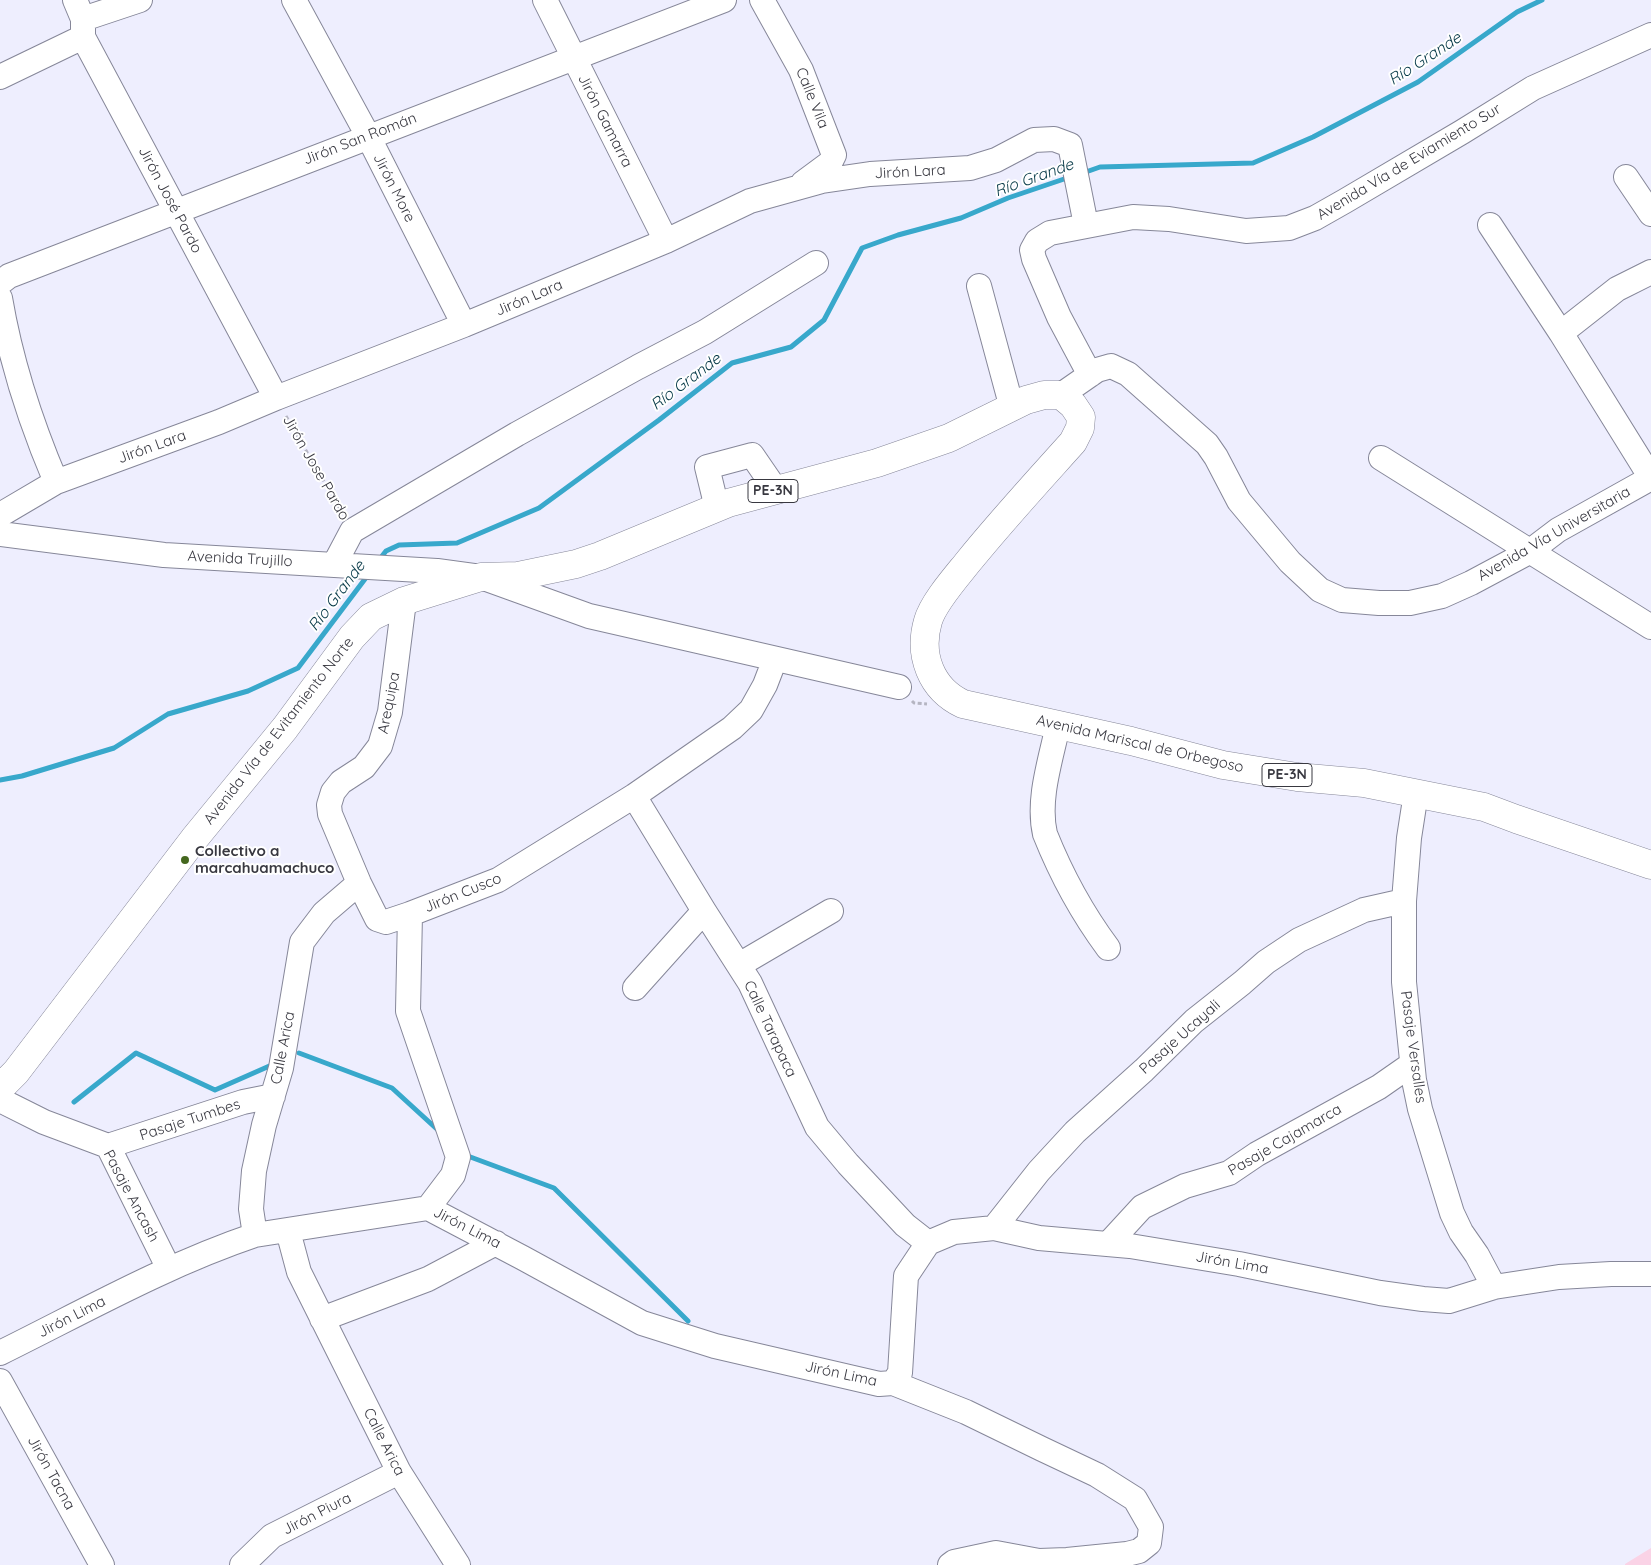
<!DOCTYPE html>
<html>
<head>
<meta charset="utf-8">
<style>
	body { margin:0 }
	canvas { display:block; background:#eeeefe }
</style>
</head>
<body>
<canvas width="1651" height="1565"></canvas>
<script>
const g = document.querySelector('canvas').getContext('2d');
g.lineJoin = 'round';
function fillPath(path, color) { g.fillStyle = color; g.fill(path, 'evenodd'); }
function stroke(path, color, width, dash) { g.strokeStyle = color; g.lineWidth = width; g.lineCap = dash ? 'butt' : 'round'; g.setLineDash(dash || []); g.stroke(path); }
function write(font, color, halo, rows, align = 'center') {
  g.font = font + ' Quicksand,sans-serif'; g.lineWidth = 4; g.setLineDash([]); g.textBaseline = 'middle'; g.strokeStyle = halo; g.fillStyle = color; for (const [text, x, y, turn = 0] of rows) {
    g.save(); g.translate(x, y); g.rotate((+turn || 0) * Math.PI / 180); g.textAlign = isNaN(turn) ? turn : align; if (halo) g.strokeText(text, 0, 0); g.fillText(text, 0, 0); g.restore();
  }
}
fillPath(new Path2D(`
	M1651,1548V1565H1625V1564Z`), '#fad3e6');
stroke(new Path2D(`
	M1083,173L1100,167L1253,163L1313,137L1418,82L1517,12L1542,0
	M379,560L386,551L399,545L457,543L539,508L659,420L732,363L791,347L824,320L862,248L898,235L961,218L1008,198L1070,177
	M0,780L22,776L114,748L168,714L248,691L298,668L368,575
	M299,1053L392,1088L439,1131
	M74,1102L136,1053L215,1090L274,1064
	M465,1155L554,1188L688,1321`), '#38a8cb', 5);
const minor = new Path2D(`
	M75,0L83,19V37L276,398
	M294,0L368,136L464,325
	M545,0L666,241
	M762,0L801,70L834,155L830,163L803,183
	M83,19L140,0
	M0,77L83,37
	M1626,177L1651,214
	M1490,225L1561,333L1651,478
	M0,283L9,276L724,0
	M979,286L1012,408
	M0,298C11,363 30,421 56,482
	M1561,333L1617,289L1651,272
	M1090,375L1059,317L1034,259L1032,250L1037,241L1050,233L1133,217L1169,219L1246,231L1289,228L1315,218L1345,201L1462,132L1533,88L1651,35
	M1061,395L1097,370L1111,366L1128,374L1207,444L1216,457L1239,501L1290,562L1320,590L1342,600L1379,603H1410L1442,596L1471,583L1529,552L1558,530L1651,478
	M1381,458L1651,627
	M717,508L707,467L752,455L776,490
	M0,515L56,482L219,422L276,398L464,325L666,241L750,201L822,181L870,174L970,168L996,160L1034,140L1054,139L1070,145L1086,225
	M0,534L164,555L437,571L481,577L589,616L899,687
	M334,565L352,531L517,434L638,367L705,332L816,263
	M404,601L390,712L380,746L364,767L341,782L333,792L329,805L330,814L359,883L377,919L386,922L410,914L498,880L634,796L732,728L751,710L765,685L775,659
	M1058,725C1051,759 1037,799 1045,834C1061,874 1082,913 1108,948
	M1416,793L1409,838L1404,901V982L1414,1080L1420,1109L1452,1213L1461,1232L1477,1255L1494,1287
	M634,796L704,911L750,983L817,1127L848,1164L905,1225L928,1243
	M410,914L408,1011L458,1157L453,1175L428,1208
	M739,965L831,911
	M635,988L704,911
	M0,1100L44,1122L108,1146L169,1269
	M108,1146L243,1102L273,1096
	M994,1228L1039,1171L1075,1132L1144,1070L1194,1021L1242,983L1266,962L1299,940L1364,910L1404,901
	M288,1231L299,1272L399,1472L458,1565
	M255,1235L251,1209L254,1171L264,1125L281,1068L302,942L324,913L359,883
	M1108,1244L1142,1207L1185,1186L1229,1173L1257,1154L1379,1087L1412,1064
	M322,1319L428,1279L496,1243
	M0,1353C83,1312 166,1265 255,1235L428,1208L523,1258L642,1323L715,1346L879,1384L893,1383L900,1373L906,1276L928,1243L954,1232L994,1228L1039,1238L1130,1246L1239,1264L1380,1293L1423,1299L1449,1301L1494,1287L1559,1277L1611,1274H1651
	M0,1381L102,1565
	M893,1383L966,1412L1042,1449L1097,1475L1135,1499L1151,1527L1149,1543L1139,1551L1127,1554L1067,1560L1039,1561L996,1553L954,1562L950,1565
	M242,1565L272,1536L399,1472`);
const highway = new Path2D(`
	M0,1088L16,1072L194,839L285,728L352,637L371,617L404,601L481,577L518,576L576,564L600,556L728,503L877,463L949,438L1026,400L1044,395H1061L1073,405L1081,417L1080,428L1073,442C1038,481 1002,520 968,562C956,577 933,603 928,621C918,655 931,689 963,704L1131,741L1223,765L1297,777L1364,783L1484,807L1516,819L1651,865`);
stroke(minor, '#868799', 26);
stroke(highway, '#868799', 29);
stroke(new Path2D(`
	M286,416L343,514
	M912,701L914,703L927,704`), '#b5b5c2', 3, [4, 2.5]);
stroke(minor, '#fff', 24);
stroke(highway, '#fff', 28);
for (const [x, y, r, color] of [
	[185,860,5,"#44671e"]
]) { const dot = new Path2D(); dot.arc(x, y, r, 0, 2 * Math.PI); g.fillStyle = color; g.fill(dot); stroke(dot, '#fff', 2); }
for (const [x, y, w] of [
	[773,491,50],
	[1287,775,50]
]) { const box = new Path2D(); box.roundRect(x - w / 2, y - 11.5, w, 23, 4); g.fillStyle = '#fff'; g.fill(box); stroke(box, '#383840', 1); }
write('bold 14px', '#383840', null, [
	["PE-3N",773,491],
	["PE-3N",1287,775]
]);
write('15px', '#383840', '#fff', [
	["Calle Vila",812,98,68],
	["Jirón Gamarra",605,121,63],
	["Jirón San Román",360,139,-21],
	["Avenida Vía de Eviamiento Sur",1409,162,-31],
	["Jirón Lara",910,172,-3],
	["Jirón More",394,188,63],
	["Jirón José Pardo",170,200,62],
	["Jirón Lara",529,298,-23],
	["Jirón Lara",152,447,-20],
	["Jirón Jose Pardo",316,468,60],
	["Avenida Vía Universitaria",1554,534,-30],
	["Avenida Trujillo",240,559,3],
	["Arequipa",389,703,-79],
	["Avenida Vía de Evitamiento Norte",279,731,-52],
	["Avenida Mariscal de Orbegoso",1140,744,13],
	["Jirón Cusco",463,893,-22],
	["Calle Tarapaca",770,1029,65],
	["Pasaje Ucayali",1180,1037,-42],
	["Pasaje Versalles",1413,1047,82],
	["Calle Arica",283,1048,-79],
	["Pasaje Tumbes",190,1120,-18],
	["Pasaje Cajamarca",1285,1140,-30],
	["Pasaje Ancash",131,1196,62],
	["Jirón Lima",467,1228,27],
	["Jirón Lima",1232,1263,10],
	["Jirón Lima",72,1317,-27],
	["Jirón Lima",841,1374,12],
	["Calle Arica",384,1442,63],
	["Jirón Tacna",51,1473,61],
	["Jirón Piura",317,1514,-27]
]);
write('bold 15px', '#383840', '#fff', [
	["Collectivo a",195,851],
	["marcahuamachuco",195,868]
], 'left');
write('italic 16px', '#053847', '#fff', [
	["Río Grande",1425,59,-33],
	["Río Grande",1034,178,-20],
	["Río Grande",686,382,-37],
	["Río Grande",337,596,-53]
]);
</script>
</body>
</html>
